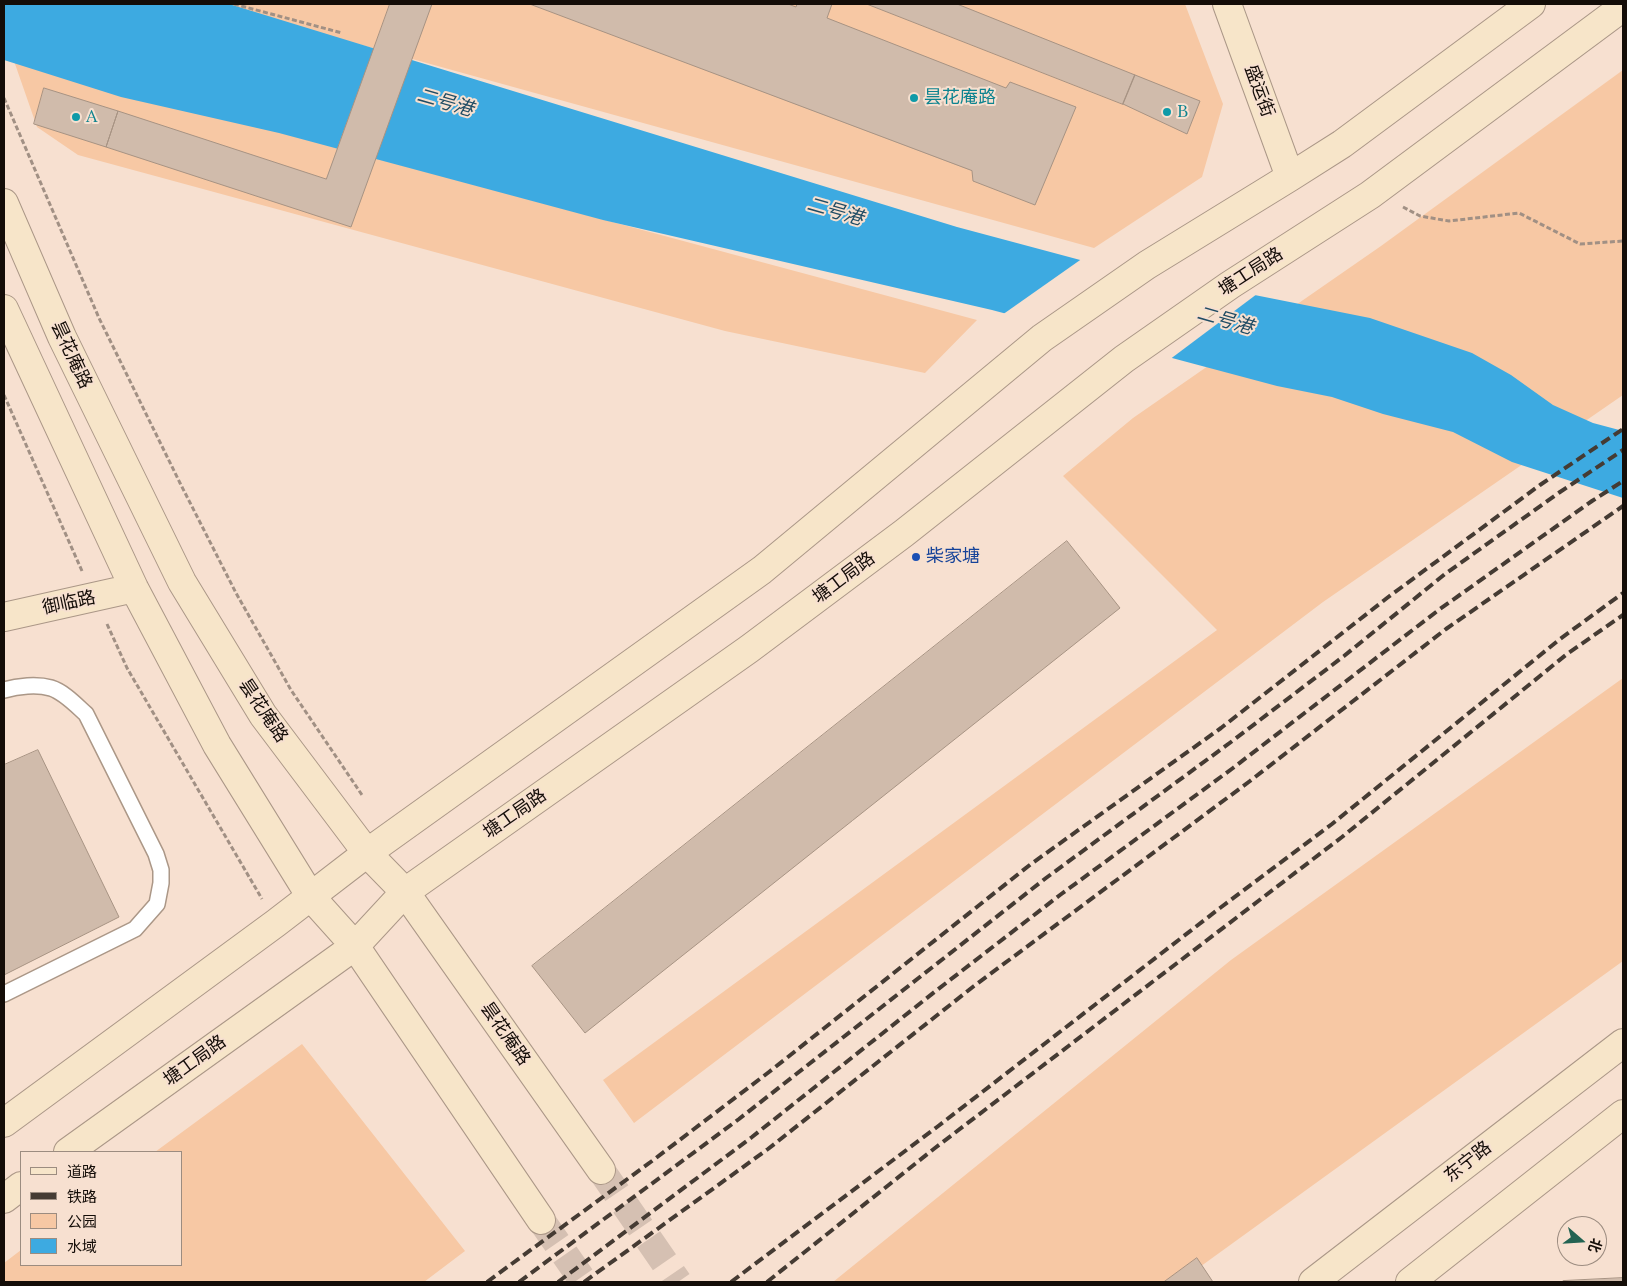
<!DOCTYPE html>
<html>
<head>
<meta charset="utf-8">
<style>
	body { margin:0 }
	#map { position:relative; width:1627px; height:1286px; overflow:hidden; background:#f7e0d0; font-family:Lora,"Noto Sans SC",serif }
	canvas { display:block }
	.frame { position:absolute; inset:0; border:5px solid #140d08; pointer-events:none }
	.legend { position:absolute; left:20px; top:1151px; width:162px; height:115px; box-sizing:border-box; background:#f7e0d0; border:1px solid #9c8c80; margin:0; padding:6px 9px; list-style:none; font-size:15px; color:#140d08 }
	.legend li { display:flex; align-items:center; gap:10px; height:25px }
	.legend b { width:25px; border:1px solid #9c8c80 }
	.north { position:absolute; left:1557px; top:1216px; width:50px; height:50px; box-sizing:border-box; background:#f7e0d0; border:1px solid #9c8c80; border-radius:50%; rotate:109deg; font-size:14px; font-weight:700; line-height:20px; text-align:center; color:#140d08 }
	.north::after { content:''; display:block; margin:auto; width:18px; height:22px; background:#236352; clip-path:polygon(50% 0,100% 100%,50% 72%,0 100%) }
</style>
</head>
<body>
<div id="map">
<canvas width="1627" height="1286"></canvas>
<div class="frame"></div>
<ul class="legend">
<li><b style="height:6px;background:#f7e5c9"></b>道路</li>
<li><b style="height:6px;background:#453b33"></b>铁路</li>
<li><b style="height:14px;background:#f7c8a4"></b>公园</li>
<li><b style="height:14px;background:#3daae1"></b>水域</li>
</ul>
<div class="north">北</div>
</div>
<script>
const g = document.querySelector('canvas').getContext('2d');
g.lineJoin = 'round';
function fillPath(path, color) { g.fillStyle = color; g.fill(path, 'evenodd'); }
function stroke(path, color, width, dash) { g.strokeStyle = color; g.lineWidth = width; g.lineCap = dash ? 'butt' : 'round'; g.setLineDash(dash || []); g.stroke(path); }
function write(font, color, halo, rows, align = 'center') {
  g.font = font + ' Lora,"Noto Sans SC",serif'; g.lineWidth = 4; g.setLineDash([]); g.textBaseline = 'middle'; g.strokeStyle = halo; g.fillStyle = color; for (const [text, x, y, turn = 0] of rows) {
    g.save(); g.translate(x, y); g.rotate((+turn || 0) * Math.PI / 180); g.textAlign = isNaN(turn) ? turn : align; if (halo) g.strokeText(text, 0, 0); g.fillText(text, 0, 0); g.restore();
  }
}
fillPath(new Path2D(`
	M214,4H1185L1223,104L1202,177L1094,248Z
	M14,61L977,320L925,373L725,331L78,155L37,127Z
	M1623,70V395L1323,602L634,1123L603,1080L1217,630L1063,476L1133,418L1381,246Z
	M1623,678V961L1179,1282H833L1231,960Z
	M302,1044L465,1251L424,1282H4V1263L21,1250V1265H181V1152H155Z`), '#f7c8a4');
fillPath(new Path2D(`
	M4,4H229L957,227L1084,261L1370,318L1472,353L1511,375L1553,405L1593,423L1623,431V498L1512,462L1453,432L1383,414L1332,397L1277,386L992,310L603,220L279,133L121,97L4,60Z`), '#3daae1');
fillPath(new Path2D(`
	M1083,258L1257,294L1169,360L1002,315Z`), '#f7e0d0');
const building = new Path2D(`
	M390,4H432L351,227L106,147L118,111L326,179Z
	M530,4H788L796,7L797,4H832L827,18L1006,88L1010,82L1076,107L1035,205L973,181L972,171Z
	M867,4H957L1135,75L1123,104Z
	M1135,75L1200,101L1187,134L1123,104Z
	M44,88L118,111L106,147L34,124Z
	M1067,541L1120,608L585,1033L532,966Z
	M38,750L119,917L4,975V765Z
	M1197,1258L1213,1282H1164Z
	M1623,1278V1282H1563V1281Z`);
fillPath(building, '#d0bbab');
stroke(building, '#a79383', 1);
stroke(new Path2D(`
	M601,1170L678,1282
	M541,1220L584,1282`), '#d5c0b2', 28, [28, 14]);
const lane = new Path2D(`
	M4,690C18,686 37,684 51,688C64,692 76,705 86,714L156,854L161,870V883L157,904L135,929L4,994`);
const secondary = new Path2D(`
	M1227,4L1290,177
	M4,203L62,337L182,582L263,715L367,853L405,892L601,1170
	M4,309L134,588L217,745L311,897L355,946L541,1220
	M4,617L134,588
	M4,1123L276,923L367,853L762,570L1042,338L1147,265L1290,177L1342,144L1531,4
	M68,1152L355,946L405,892L749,649L904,533L1124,359L1230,285L1370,195L1623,7
	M4,1199L21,1186
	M1313,1282L1623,1043
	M1410,1282L1623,1114`);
stroke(lane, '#ab9787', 18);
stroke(secondary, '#ab9787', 30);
stroke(new Path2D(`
	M234,4L342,33
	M4,98L99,318L180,483L236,593L291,690L362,795
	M1403,207L1420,216L1449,221L1519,213L1580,244L1623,241
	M4,395L82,571
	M107,624L127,668L262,899`), '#a19084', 3, [5, 2.5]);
stroke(lane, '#fff', 15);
stroke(secondary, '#f7e5c9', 28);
stroke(new Path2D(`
	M487,1282L652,1161L769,1072L1031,864L1221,728L1387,598L1540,485L1623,429
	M519,1282L739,1119L1046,878L1231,742L1344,656L1445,574L1560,492L1623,450
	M558,1282L752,1137L937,990L1060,895L1233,768L1440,609L1592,501L1623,481
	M584,1282L768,1149L974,986L1250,781L1446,629L1623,506
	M731,1282L937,1127L1220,908L1332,824L1560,639L1623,593
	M767,1282L935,1148L1342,837L1567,654L1623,615`), '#453b33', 4, [10, 5]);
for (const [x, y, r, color] of [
	[914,98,5,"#0f9aa8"],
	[1167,112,5,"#0f9aa8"],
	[76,117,5,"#0f9aa8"],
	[916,557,5,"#1a4fb4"]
]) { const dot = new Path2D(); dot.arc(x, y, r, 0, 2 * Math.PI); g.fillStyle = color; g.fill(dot); stroke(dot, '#f7e0d0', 2); }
write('18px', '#140d08', '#f7e0d0', [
	["盛运街",1259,91,70],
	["塘工局路",1251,272,-33],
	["昙花庵路",71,355,65],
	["塘工局路",844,578,-37],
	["御临路",69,603,-12],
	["昙花庵路",263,711,56],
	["塘工局路",515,814,-35],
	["昙花庵路",505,1034,55],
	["塘工局路",195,1061,-36],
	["东宁路",1468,1162,-38]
]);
write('18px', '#0d838f', '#f7e0d0', [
	["昙花庵路",924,98],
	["B",1177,112],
	["A",86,117]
], 'left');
write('18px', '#164399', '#f7e0d0', [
	["柴家塘",926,557]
], 'left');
write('italic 19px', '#204c64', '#f7e0d0', [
	["二号港",445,103,16],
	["二号港",835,212,16],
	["二号港",1225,321,16]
]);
</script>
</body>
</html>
